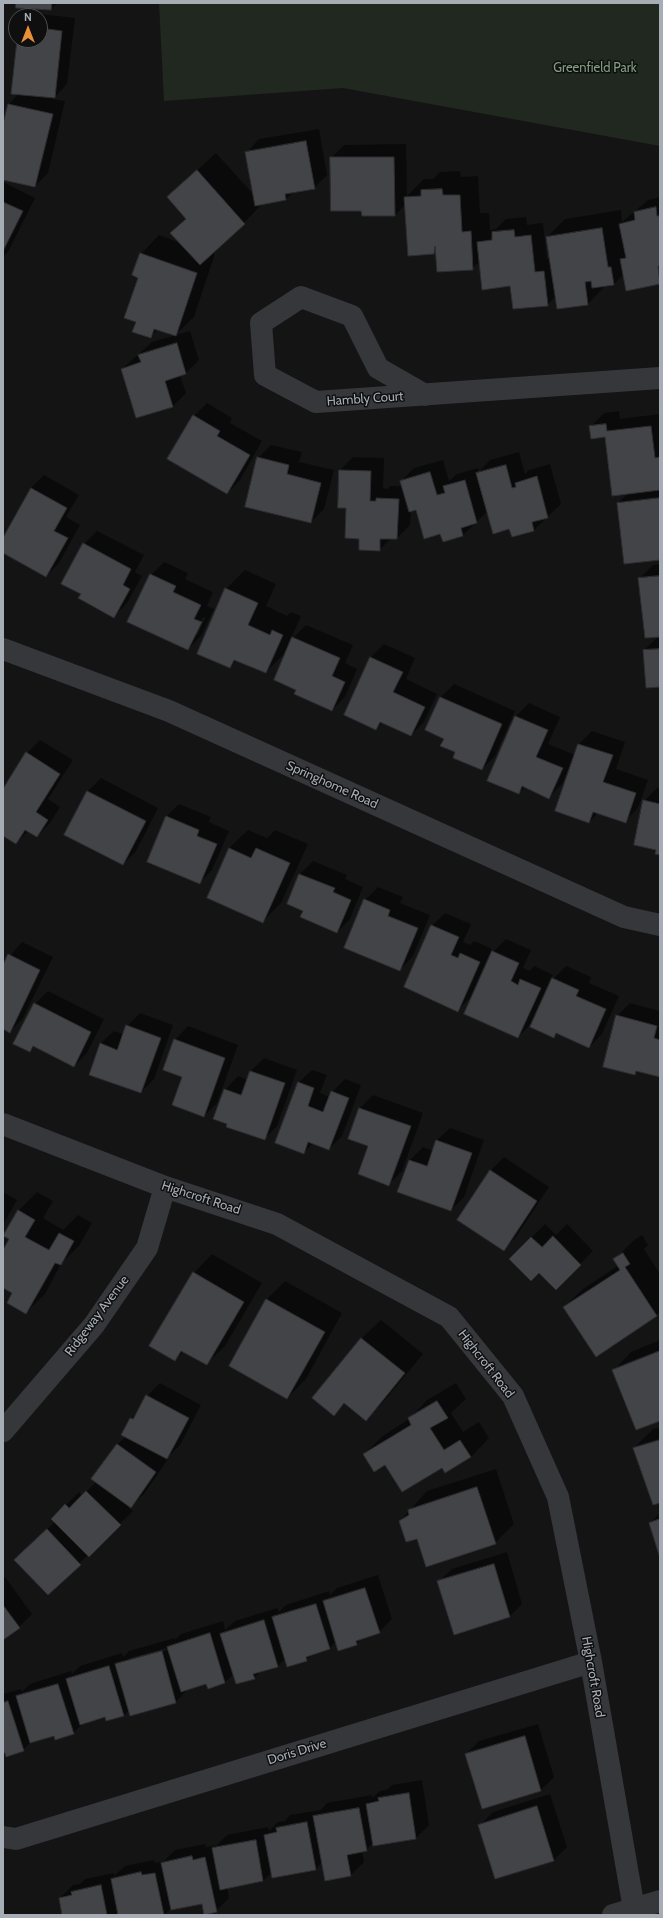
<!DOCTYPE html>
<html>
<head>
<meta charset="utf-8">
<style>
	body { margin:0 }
	#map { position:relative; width:663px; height:1918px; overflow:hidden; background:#141415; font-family:Cabin,sans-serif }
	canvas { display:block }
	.frame { position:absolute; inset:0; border:4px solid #a6adb5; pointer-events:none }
	.north { position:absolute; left:8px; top:8px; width:40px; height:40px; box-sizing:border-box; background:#0f0f10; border:1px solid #4b4e52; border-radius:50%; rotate:0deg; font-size:11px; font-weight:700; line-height:16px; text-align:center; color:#a6adb5 }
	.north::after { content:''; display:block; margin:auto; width:14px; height:18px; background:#e98f38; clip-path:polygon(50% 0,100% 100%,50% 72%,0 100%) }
</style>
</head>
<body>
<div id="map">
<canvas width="663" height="1918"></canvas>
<div class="frame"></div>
<div class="north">N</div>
</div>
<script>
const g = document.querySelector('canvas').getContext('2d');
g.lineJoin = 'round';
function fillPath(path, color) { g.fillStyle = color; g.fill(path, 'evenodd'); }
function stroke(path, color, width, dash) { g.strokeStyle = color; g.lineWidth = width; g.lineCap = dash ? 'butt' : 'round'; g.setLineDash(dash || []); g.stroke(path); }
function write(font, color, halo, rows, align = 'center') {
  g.font = font + ' Cabin,sans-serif'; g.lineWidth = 3; g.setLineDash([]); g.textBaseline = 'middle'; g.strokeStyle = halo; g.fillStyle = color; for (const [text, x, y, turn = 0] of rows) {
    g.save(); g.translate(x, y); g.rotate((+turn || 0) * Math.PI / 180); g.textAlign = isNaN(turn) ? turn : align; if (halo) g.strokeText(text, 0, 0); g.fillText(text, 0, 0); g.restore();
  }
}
fillPath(new Path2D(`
	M159,3H660V146L343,88L164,101Z`), '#202820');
fillPath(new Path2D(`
	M17,3H57L51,9Z
	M32,13L75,18L67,84L53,99L65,101L48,173L35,186L3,179V129L9,104L19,93L18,40H40V16H29Z
	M319,129L327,175L314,188L294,192L286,199L262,204L244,223L211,253L215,254L194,317L175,335L158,329L150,337L137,321L141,254L159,235L181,243L172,233L187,218L168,197L216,153L254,195L246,153L259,139Z
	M406,144L407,196L424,179H433L440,172L460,171L461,177L478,176L480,213H489L490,230L496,229L506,219L526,217L527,225L543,223L547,259H550L547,237L565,219L621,210L622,222L648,200L660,197V283L627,290L624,274L614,284L606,285L588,304L556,296L547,305L480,261L472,269L436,250L434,253L406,204L395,215L362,210L331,158L344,145Z
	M3,182L35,198L8,252L3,257Z
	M190,331L199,360L186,373L180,375L186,393L173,406L122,369L152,342Z
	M207,403L232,418L230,423L262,441L240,480L227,493L194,416Z
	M619,411L620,419L660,414V559L618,503L628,493L606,436L591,426L604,413Z
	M271,445L302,452L299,462L334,470L324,509L311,522L258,458Z
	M519,452L525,474L529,470L550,464L561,504L534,530L512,536L510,528L488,511L463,535L441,533L416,509L411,510L410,525L397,538H392L379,550L360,538L347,507L340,470L353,457L384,458L383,488L388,489L390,486H402L401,481L414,468L443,460L449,481L457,474L478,468L479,472L490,460Z
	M44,475L79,495L66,517L80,525L59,563L46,576L3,552V540L31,488Z
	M97,531L144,555L135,572L142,576L127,603L114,616L82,594L84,544Z
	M164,562L188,573L185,579L213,592L207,606L214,609L201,636L188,649L151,575ZM203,617L205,618L197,635H194Z
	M660,564V686L644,650L659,636L640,578L653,565Z
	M245,570L276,584L266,606L287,616L291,612L301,616L290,641L306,625L353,645L345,663L357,669L345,697L332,710L297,689L291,644L289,643L284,654L266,672L237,660L229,667L226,589Z
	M384,644L415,658L406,679L437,694L424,722L411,735L383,722L376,729L345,714L371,657Z
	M454,684L515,711L495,756L482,769L457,752L445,738L426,730L441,697Z
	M529,703L560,717L548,744L575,755L579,744L592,731L625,742L616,769L648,780L638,808L625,821L599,812L589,822L569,768L562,784L549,797L525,787L519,793L516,716Z
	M40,740L73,760L48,799L60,807L50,823L37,836L28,831L16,843L3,835V791L27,753Z
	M101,778L158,808L136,851L123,864L66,834L88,791Z
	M657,788H660V854L657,849L644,801Z
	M179,804L211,817L209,822L229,831L212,870L199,883L166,817Z
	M248,830L267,838L275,830L308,844L281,903L263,921L208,897L229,848Z
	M313,861L347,875L345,879L363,887L350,919L337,932L304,911L288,903L300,874Z
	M378,887L403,897L400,903L430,915L413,956L400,970L365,900Z
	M445,913L471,924L463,942L470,945L474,941L492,949L490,955L506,939L531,950L523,968L530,971L534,966L553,975L550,982L566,966L591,977L589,983L619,996L602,1034L589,1047L558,1033L554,1037L533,1022L518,1037L473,995L458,1010L432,926Z
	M22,942L53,957L23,1018L10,1032L3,1028V958L7,959Z
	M48,991L104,1019L87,1053L74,1066L35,1046L29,1051L35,1004Z
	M630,1003L660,1011V1076L638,1071L634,1074L617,1016Z
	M140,1013L173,1025L154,1079L141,1092L100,1044L114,1031L123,1034L127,1026Z
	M188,1026L238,1045L217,1103L204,1116L183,1077L175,1040Z
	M264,1058L297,1070L277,1126L264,1139L228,1123L225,1090L238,1076L248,1080L251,1071Z
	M312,1070L327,1075L320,1093L330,1097L332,1092L345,1079L361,1085L342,1136L329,1149L313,1143L304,1153L298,1083Z
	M373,1095L423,1113L402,1171L389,1184L370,1146L349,1138L360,1108Z
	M450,1128L484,1140L464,1197L451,1210L410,1160L423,1147L433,1151L436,1141Z
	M504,1157L549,1187L516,1237L503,1250L458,1220L491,1170Z
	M3,1192L17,1200L3,1225Z
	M37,1192L53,1201L43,1218L63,1230L78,1215L92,1223L79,1246L62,1262L45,1294L26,1312L14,1293L3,1287V1252L11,1239L5,1235L19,1210Z
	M545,1224L556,1235L567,1224L593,1251L556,1288L539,1271L510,1259Z
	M642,1235L648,1245L644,1249L660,1274V1312L596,1355L564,1307L583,1289L619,1265L615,1259L633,1241Z
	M212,1254L262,1283L225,1346L206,1364L184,1351L175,1360L194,1273Z
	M285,1281L342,1313L306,1379L287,1398L266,1300Z
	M381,1320L423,1354L384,1401L366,1420L345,1403L333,1414L314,1398L362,1338Z
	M660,1340V1420L613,1371L631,1352Z
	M160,1383L201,1405L180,1445L167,1458L168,1459L144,1494L129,1508L133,1511L48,1594L28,1547L55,1522L52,1519L79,1492L82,1496L96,1482L117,1445L126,1436L131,1419L139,1410L147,1396Z
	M456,1383L466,1399L451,1413L463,1432L479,1422L489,1438L471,1457L443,1467L386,1464L364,1454L383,1436L409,1419L427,1400Z
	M660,1427V1502L634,1448L653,1429Z
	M496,1469L514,1524L495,1543L418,1537L400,1521L427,1491Z
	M660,1513V1555L650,1523Z
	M507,1552L522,1604L509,1617L438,1582L452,1569Z
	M378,1575L392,1619L379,1632L363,1638L356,1644L336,1641L330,1648L313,1654L306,1660L286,1658L278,1666L261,1671L254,1678L234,1674L225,1682L207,1683L188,1689L176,1702L130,1714L129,1710L124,1715L107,1720L106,1716L84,1723L73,1733L55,1735L32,1741L23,1750L3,1752V1694L21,1689L22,1692L30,1684L71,1671L72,1674L80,1666L122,1653L123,1657L129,1651L175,1638V1640L181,1634L223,1621L225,1630L235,1621L277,1608L279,1612L286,1605L329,1591L330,1595L337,1588ZM166,1648L167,1650L130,1660V1658Z
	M5,1577L32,1614L19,1627L3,1638V1579Z
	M538,1724L554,1777L541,1790L466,1754L479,1741Z
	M422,1780L429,1825L416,1838L373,1843L366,1850L362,1851L364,1862L351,1875L326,1880L322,1862L315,1870L272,1872L263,1881L227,1887L229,1898L216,1911L202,1903L172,1908L164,1915H63L60,1898L73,1885L80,1884L85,1879L114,1873V1876L125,1866L154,1860L155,1863L164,1861L175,1850L205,1844L206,1847L217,1845L227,1835L268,1827L269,1831L278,1822L285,1821L290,1815L321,1810L327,1803L372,1795V1798L380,1791L388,1789L392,1785Z
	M550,1794L567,1847L554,1860L496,1878L480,1825L493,1812Z`), '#0007');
const building = new Path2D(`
	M16,3H52L51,10L16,8Z
	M40,28L62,31L55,98L11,94L17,40H40Z
	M8,104L53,114L35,187L3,180V124Z
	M306,141L315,189L285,194L286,200L255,206L245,152Z
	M330,157H394L395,216H362L361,211H331Z
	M197,170L245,224L200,265L170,233L186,219L167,197Z
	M442,189L443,195H460L462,232L471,231L473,270L437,272L435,246L434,254L408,256L404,197L421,196V190Z
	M3,202L23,211L3,251Z
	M656,207L657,216H660V266H658L660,284L626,291L620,259L626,258L619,224L635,220L634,212Z
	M602,228L608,267H611L614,285L592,288L591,281L585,282L588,305L557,309L546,237Z
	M514,230L515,237L531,235L535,272L544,271L548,306L513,309L510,286L482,290L477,242L492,240V232Z
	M140,253L197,273L176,336L154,329L151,338L132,332L136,322L124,318L138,278L132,275Z
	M177,343L186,374L165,381L173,407L136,418L121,369L141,362L138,355Z
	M193,415L220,431L217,436L250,455L227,494L167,459Z
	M606,424L607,431L651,426L655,458L660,457V490L612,496L605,437L591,439L589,426Z
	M257,457L289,465L287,474L321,483L311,523L245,507Z
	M506,465L512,488L516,487L515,483L537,476L548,518L532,522L534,531L512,537L509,529L493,534L476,473Z
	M339,470L371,471L370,501H376V498L399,499L397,539H380V551L359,550V539L345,538L346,508H338Z
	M430,472L437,495L445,493L443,486L465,480L477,523L461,528L463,536L443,542L440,534L424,539L416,510L409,512L400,481Z
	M31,488L67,508L54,531L68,538L46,577L3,553V538Z
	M660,498V560L624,564L617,503Z
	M83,543L131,569L123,585L130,589L114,618L78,598L81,594L61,584Z
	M150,574L176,586L173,592L201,605L194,619L202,622L188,650L127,622Z
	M660,576V637L645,638L638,578Z
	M225,588L258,603L248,625L270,635L272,630L283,635L266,673L234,660L230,668L197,654Z
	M292,637L340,658L332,676L345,682L332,711L294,694L296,690L274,680Z
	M660,649V687L646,688L643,650Z
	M370,657L403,672L393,692L425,707L411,736L380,722L376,730L344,715Z
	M440,697L502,724L482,770L453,758L455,752L440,746L444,739L425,730Z
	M515,716L548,730L536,757L563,768L549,799L522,786L519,794L487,781Z
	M578,744L613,755L603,782L636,793L626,823L593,812L589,823L555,811Z
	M26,752L60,774L36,812L48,820L37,837L25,830L16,844L3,836V789Z
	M87,791L146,821L123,865L64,835Z
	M643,800L660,804V855L655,854L656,850L634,845Z
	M166,816L199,830L197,836L217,844L200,884L147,862Z
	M229,848L251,858L256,848L290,863L263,923L207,898Z
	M299,874L335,888L333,892L351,900L337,933L300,917L303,911L287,904Z
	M364,899L390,910L388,916L418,928L400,971L344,948Z
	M431,925L459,937L451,955L458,958L460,953L480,962L458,1012L404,987Z
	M492,951L519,963L511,981L518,985L520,979L541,988L518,1038L464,1014Z
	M8,954L40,970L10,1033L3,1029V965Z
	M552,978L579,990L576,996L606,1009L589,1048L556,1033L554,1038L530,1027Z
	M34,1003L91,1032L74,1067L33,1046L30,1052L13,1044Z
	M616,1015L657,1026L654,1038L660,1040V1077L636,1071L635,1075L603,1067Z
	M126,1025L161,1038L141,1093L89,1075L100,1043L117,1050Z
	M174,1039L225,1058L204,1117L172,1105L182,1077L163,1070Z
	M250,1071L285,1083L265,1140L226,1127L227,1124L213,1119L224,1089L241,1095Z
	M298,1082L314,1088L308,1106L323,1112L331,1091L349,1098L329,1150L308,1142L304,1154L275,1143Z
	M359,1108L411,1126L389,1186L358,1174L368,1146L348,1139Z
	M436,1140L472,1153L451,1211L397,1192L409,1160L427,1166Z
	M490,1170L537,1201L504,1251L457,1220Z
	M18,1210L35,1220L25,1237L49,1250L59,1233L74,1241L61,1265L55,1263L26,1314L7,1303L12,1293L3,1288V1250L9,1239L3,1236Z
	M553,1236L581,1265L556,1290L539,1273L531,1281L509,1259L531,1237L542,1247Z
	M623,1253L630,1264L625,1267L657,1316L596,1357L563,1307L620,1270L613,1259Z
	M193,1272L244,1302L207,1365L181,1351L175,1361L149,1346Z
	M266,1299L325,1332L287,1399L229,1366Z
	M361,1338L405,1373L366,1421L344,1403L334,1416L312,1398Z
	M660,1351V1421L636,1430L612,1370Z
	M146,1395L189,1418L167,1459L121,1435L130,1418L133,1419Z
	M437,1401L448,1418L430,1428L444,1450L460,1440L471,1457L445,1473L442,1468L402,1492L385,1465L374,1472L363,1454L411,1425L408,1418Z
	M660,1440V1503L653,1505L633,1448Z
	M117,1444L156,1472L131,1508L91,1479Z
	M477,1487L496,1544L426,1567L417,1539L406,1542L399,1521L409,1515L408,1510Z
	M86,1491L121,1525L89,1557L51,1519L65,1504L69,1508Z
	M660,1519V1558L649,1523Z
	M47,1529L81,1565L48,1595L14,1560Z
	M494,1564L510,1617L454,1635L437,1581Z
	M365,1588L380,1633L356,1641L357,1645L338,1651L323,1601Z
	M316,1604L330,1649L306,1657L307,1661L287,1667L272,1617Z
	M3,1605L20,1628L3,1640Z
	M264,1620L278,1667L253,1674L255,1679L236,1684L220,1634Z
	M210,1633L225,1683L208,1689L206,1684L181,1692L167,1647Z
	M162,1651L176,1703L130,1716L115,1664Z
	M109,1666L124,1716L106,1721L105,1717L80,1725L66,1679Z
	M58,1684L74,1734L55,1740L54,1736L30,1743L16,1696Z
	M8,1701L24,1751L6,1757L5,1753H3V1703Z
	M525,1736L541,1791L482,1809L465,1754Z
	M409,1793L416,1839L373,1846L366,1804L379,1801L378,1798Z
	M537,1806L554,1861L495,1879L478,1825Z
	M359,1808L367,1851L347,1855L351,1876L325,1881L313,1816Z
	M307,1822L316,1870L272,1878L264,1835L277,1832L276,1828Z
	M256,1840L263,1881L220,1890L212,1848Z
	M192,1856L193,1860L205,1857L217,1912L204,1915L202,1904L171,1910L161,1863Z
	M141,1872L142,1875L155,1873L164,1915H118L111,1879Z
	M101,1885L107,1915H62L59,1898L72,1895L71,1892Z`);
fillPath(building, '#434448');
stroke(building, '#2e2e31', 1);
stroke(new Path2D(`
	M425,395L378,368L352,316L301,297L261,323L265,375L316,402L660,378
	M3,649L169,711L624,917L660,925
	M3,1124L165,1187L277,1224L449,1317L513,1396L558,1497L591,1662L634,1909
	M3,1431L94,1325L147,1248L165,1187
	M3,1837L16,1839L591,1662
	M613,1915L660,1901`), '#35373a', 22);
write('13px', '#819f7e', '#0f0f10', [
	["Greenfield Park",595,68]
]);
write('13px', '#a6adb5', '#0f0f10', [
	["Hambly Court",365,399,-4],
	["Springhome Road",332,785,24],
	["Highcroft Road",201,1198,18],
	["Ridgeway Avenue",97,1316,-53],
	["Highcroft Road",486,1364,52],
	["Highcroft Road",593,1677,80],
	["Doris Drive",297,1752,-17]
]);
</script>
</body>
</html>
